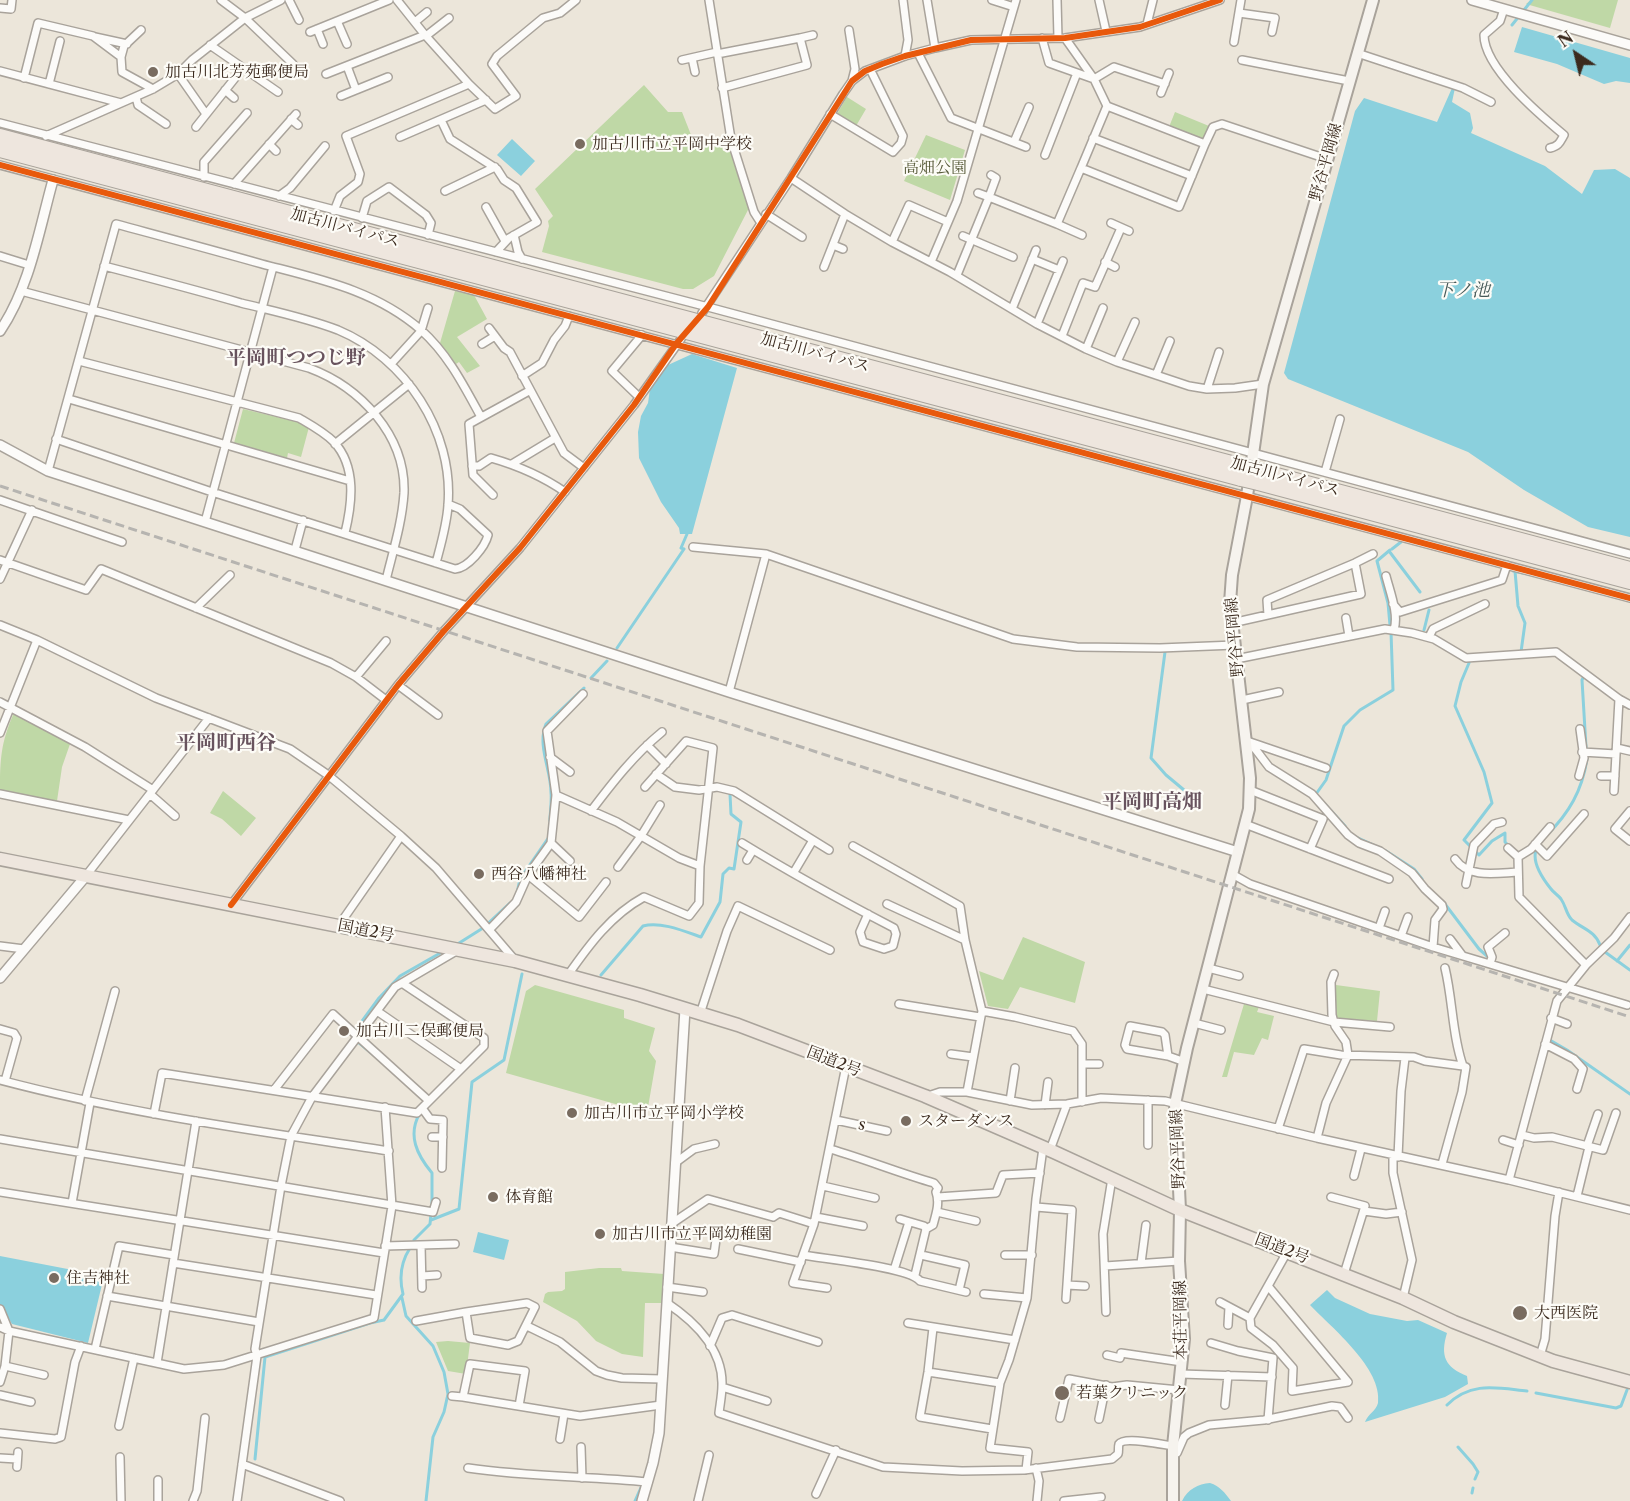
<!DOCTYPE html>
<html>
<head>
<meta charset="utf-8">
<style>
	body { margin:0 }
	#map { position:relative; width:1630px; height:1501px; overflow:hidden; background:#ece6da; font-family:"Libre Caslon Text",serif }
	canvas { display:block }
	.north { position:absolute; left:1546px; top:24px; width:60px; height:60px; -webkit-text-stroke:4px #fdfcf7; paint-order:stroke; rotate:325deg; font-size:16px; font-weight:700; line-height:24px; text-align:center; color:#3b2a1e }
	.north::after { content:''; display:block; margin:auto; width:21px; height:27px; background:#3b2a1e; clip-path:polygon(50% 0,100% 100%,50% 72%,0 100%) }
</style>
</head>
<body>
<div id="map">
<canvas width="1630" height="1501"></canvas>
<div class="north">N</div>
</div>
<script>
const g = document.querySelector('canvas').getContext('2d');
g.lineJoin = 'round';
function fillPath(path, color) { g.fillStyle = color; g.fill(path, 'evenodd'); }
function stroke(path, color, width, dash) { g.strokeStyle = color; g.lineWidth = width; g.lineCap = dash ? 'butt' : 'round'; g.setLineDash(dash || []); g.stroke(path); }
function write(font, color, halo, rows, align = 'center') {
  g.font = font + ' "Libre Caslon Text","Noto Serif JP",serif'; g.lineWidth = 4.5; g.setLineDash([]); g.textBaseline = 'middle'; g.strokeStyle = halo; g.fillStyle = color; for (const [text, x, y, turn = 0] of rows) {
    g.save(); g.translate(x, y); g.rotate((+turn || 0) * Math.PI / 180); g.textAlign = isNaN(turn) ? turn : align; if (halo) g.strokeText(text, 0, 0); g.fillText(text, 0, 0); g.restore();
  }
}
fillPath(new Path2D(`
	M1531,0H1618L1610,28L1526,4Z
	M644,85L668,112H682L697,150L726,138L749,208L714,276L693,289H683L542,252L549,226L548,221L553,216L535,189Z
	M847,97L866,109L856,126L837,114Z
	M1175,112L1209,126L1205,137L1201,140L1169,127Z
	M926,135L965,150L950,200L904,181Z
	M455,291L474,295L487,319L457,337L480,366L467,373L459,362L456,364L440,343Z
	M243,409L298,422L309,427L301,457L288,453L287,458L234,443Z
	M17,714L70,744L62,767L57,801L0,790C0,759 1,743 13,715Z
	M223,791L256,818L241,836L222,819L210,813Z
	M1023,937L1085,962L1075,1003L1020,987L1008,1009L988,1006L979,971L1003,980Z
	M535,985L624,1010V1018L655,1028L649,1051L656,1061L647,1113L506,1073L526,991Z
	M1336,985L1380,991L1377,1021L1339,1019L1336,1016L1334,987Z
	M1244,1004L1259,1007L1257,1012L1274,1016L1268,1040L1262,1038L1254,1055L1234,1052L1227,1077H1222Z
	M599,1268H621L622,1271L664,1274L662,1303H645L643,1357L622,1354L596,1341L577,1321L543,1302L545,1294L548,1292L562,1291L565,1289V1272Z
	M448,1341L470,1343L466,1374L448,1371L436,1342Z`), '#bfd8a6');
fillPath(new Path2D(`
	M1522,27L1630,58V83L1616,81L1604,84L1557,64L1514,52Z
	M1452,88H1455L1452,102L1470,113L1473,128L1471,133L1545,166L1582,194L1594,170L1615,169L1630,178V537L1588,527L1524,490L1468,452L1288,379L1284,373L1355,111L1364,98L1437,122Z
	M512,139L535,161L521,176L497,155Z
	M692,354L737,368L692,534H680L679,528L661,502L639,458L638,432L641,416L648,403L650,389L668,365Z
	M478,1232L509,1240L504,1260L473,1252Z
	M0,1256L104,1276L88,1343L12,1324L0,1305Z
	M1327,1290L1335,1298L1370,1314L1407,1321L1418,1320L1447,1333C1440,1356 1445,1367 1467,1376L1468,1384L1445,1397L1365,1422C1368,1414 1376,1411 1378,1403C1383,1369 1332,1328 1310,1305Z
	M1210,1483C1220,1486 1225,1493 1231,1501H1182C1188,1489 1198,1484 1210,1483Z`), '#8bd0dd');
stroke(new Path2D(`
	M1512,25L1532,0
	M1392,549L1401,542
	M1390,550L1377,561L1388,603L1390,625
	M1389,551L1420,592
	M1513,571L1528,574
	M1515,571L1518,606L1525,623L1521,652
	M1424,630L1429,610
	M617,648L684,549L681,548L687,534
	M1165,652L1151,758L1166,775L1184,790
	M1469,663L1461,682L1455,706L1484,772L1492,803L1464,840L1479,855L1492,841L1505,833V842L1510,847
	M1584,676L1582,680L1586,747
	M591,678L607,661
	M1316,794L1326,780L1344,726L1360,710L1393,690L1391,632
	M1323,802L1345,826
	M550,821C550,812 552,802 551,792C551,770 537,745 546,724L584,688
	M1547,835C1569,813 1582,791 1587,759
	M1356,837L1380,848
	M1536,850C1532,862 1543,879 1551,889C1554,893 1558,895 1561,899C1566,906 1566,914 1572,920C1583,929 1595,931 1600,945
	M1386,851L1414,869L1422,879
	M517,893L520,879L549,837
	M1445,904L1479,949L1487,956
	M456,945L483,928L510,903
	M1605,952L1630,970
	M1617,961L1630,945
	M601,975L643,926C660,921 684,931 701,937L720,902L723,874L729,868L734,869L741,822L731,814L730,794
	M357,1028L379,998L400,976L442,952
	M1548,1039L1567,1050L1630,1094
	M358,1042L375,1056
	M420,1113C407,1135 417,1155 432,1173V1203
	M431,1220L459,1209L472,1082L504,1060L522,974
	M414,1240L430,1224L431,1214
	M402,1298L406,1316L433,1346L444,1372L448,1394L444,1412L433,1437L426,1501
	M1536,1393L1616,1408L1621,1406L1627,1390
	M1447,1405C1471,1381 1497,1388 1527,1391
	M1458,1447L1473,1464L1478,1472L1475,1479
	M255,1459L265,1357L370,1323L384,1320L403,1294C399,1278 401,1262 410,1248
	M1472,1493L1473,1488
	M635,1501L643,1483`), '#8bd0dd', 3);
const minor = new Path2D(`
	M221,0L245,18L293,64
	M289,0L299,20
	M709,0L731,139L754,212L761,223
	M903,0L908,40L905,56
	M927,0L935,48
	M992,0L1014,7
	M1057,0L1058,38
	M1099,0L1106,31
	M0,8L11,9L12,0
	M1504,9L1500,21L1484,35C1484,68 1540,115 1564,135C1560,142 1559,146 1550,148
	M1239,13L1275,18L1272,32
	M337,21L347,44
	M415,22L427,12
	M1147,24L1153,0
	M317,29L323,44
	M849,30L855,69L852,81
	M310,32L389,0
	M426,36L449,18
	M95,37L127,44
	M800,38L813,35
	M1042,38L1049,63L1094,79L1114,67L1165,84
	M1065,38L1094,79L1107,106L1205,144L1179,207L1081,168L1107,106
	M1234,42L1241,0
	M210,45L278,92
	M918,53L951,118L1026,147
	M1357,53L1463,88L1491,102
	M717,54L800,38L807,65L722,88
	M121,57L124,46L141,30
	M692,58L695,72
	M682,60L717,52
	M1242,60L1349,81
	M347,66L356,90
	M0,71L121,103
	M178,74L206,114
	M326,74L425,35
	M24,78L38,23L93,36L121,57L122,72L153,89
	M49,84L60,41
	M469,84L495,109L516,96L492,64L497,56L543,18L560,13L576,0
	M225,90L234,98
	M1161,93L1169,73
	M341,96L388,77
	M136,97L138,105L166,124
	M830,114L893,152L901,143L903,136L870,69
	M291,119L298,125
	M441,120L450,139L497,169L504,180L516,188L537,222L509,238L496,252
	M0,123L708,307L1630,554
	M196,127L235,78
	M46,136L153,89L178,74L192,60L245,18L281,0
	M400,137L486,100
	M1093,138L1192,176
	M1014,142L1029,107
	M269,144L276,151
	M1205,144L1213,127L1222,124L1327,159
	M1045,155L1077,73
	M0,165L1630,598
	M204,177V162L247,113
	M791,178L845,214L892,242L950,272L1037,324L1086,349L1117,362L1189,386L1207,389L1235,388L1263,384
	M234,184L296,114
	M445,191L495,167
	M978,193L989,197L996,178L991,175
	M279,196L290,188L325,146
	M486,207L505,241
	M334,211L340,196L358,182L360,174L346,136L469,84L425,35L397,0
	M766,214L802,237
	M362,218L367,201L389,187L426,215L431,223L428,235
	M1111,223L1129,231
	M1057,224L1082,235
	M514,235L518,252L522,259
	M963,236L1013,257
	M892,242L909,205L948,222
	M833,245L843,249
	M0,256L29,265
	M1032,259L1059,270
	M931,262L957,201L1016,0
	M1105,262L1115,267
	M104,266C150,278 196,290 241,303C273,311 307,318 338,330C405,358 454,431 448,505C447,524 441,544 436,563
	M824,267L845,214
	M957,275L989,197L1057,224L1081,168
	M21,291L309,368C360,387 406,435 404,493C402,523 393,551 386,580
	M1012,309L1036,250
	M702,313L791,178L843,94L852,81L865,71L905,56L935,48L971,40L1065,38L1140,27L1220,0
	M1037,324L1063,261
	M489,328L504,348L510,352L564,453L584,468
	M1062,336L1083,283L1095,287L1121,228
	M482,344L495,336
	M1086,349L1103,308
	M79,361L299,418C311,425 324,432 334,442C357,467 352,504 345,533
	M1117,362L1135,322
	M391,364L421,331L428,308
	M1156,375L1170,341
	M522,376L542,363L554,340L565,326L569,316
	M1207,389L1219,352
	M639,397L612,371L642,335
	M69,399L350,481
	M56,439L212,492L455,569C468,568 485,547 488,535L460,509L448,504
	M335,444L409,384
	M512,464L555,438
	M472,466H479L491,458C519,466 542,476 565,492
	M48,471L116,224C164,237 213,250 262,264C319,279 375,290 421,330C448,354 464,386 481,417
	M1325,472L1340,419
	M493,495L473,475L469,424L529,391
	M0,500L122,542
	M205,522L273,267
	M693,547L766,554L1013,639L1077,647L1160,648L1235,645
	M295,550L303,520
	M0,560L86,590L101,569L331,663L356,677L386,700
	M1386,576C1390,592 1399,614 1394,630
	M0,579L32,510
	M1393,604L1400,612L1502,580L1507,565
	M196,608L230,575
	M1268,615L1267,600L1355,563L1373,554
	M1346,618L1349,636
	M1232,623L1361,594L1355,563
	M0,625L37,640L156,698L290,749L328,775L401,836L436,868L514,959
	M1429,637L1433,629L1485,604
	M1236,659L1385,629L1412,633L1434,639L1466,658L1556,652L1619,699L1630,705
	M356,677L386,641
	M398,685L438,715
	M729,692L766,554
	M1242,700L1279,692
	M0,702L85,747L153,790
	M0,733L37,640
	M647,745L666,764
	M1617,748L1630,751
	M1582,752L1616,754
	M550,757L570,772
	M1326,768L1247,741L1256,750L1269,767L1312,794L1348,835L1359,843L1380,851L1412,873L1425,889L1442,905L1443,909L1435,920L1433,947
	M656,774L675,787L699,790L717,787L734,791L829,850
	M1579,776L1584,758L1580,729
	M1601,776H1615
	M1250,790L1323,819L1310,849
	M1614,791L1619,699
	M0,794L129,820
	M150,794L175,816
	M556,795L617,822L679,858L700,866
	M591,811C613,782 634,755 662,732
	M1630,811L1615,829L1630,841
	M1245,824L1389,879
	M1550,827L1531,849L1518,857L1519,897L1586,965
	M551,843L570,861
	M742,843C791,873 842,901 894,928L896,934L893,946L884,949L863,942L860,932L868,914
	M1535,844L1547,856L1584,814
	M853,846L960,906L965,940L982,1011L967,1092
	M1508,848L1518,857
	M1455,859C1469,879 1497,873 1518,872
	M747,860L753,850
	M618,867L641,836L660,805
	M794,872L813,840
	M1232,874L1250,884L1433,947L1627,1005
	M528,875L579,917L606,882
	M85,877L209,718
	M1466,884L1474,845L1494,824L1502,822
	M887,904L965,940
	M231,905L398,685L443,632L520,548L634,405L681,339
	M343,926L344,918L401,836
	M1379,928L1385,911
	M490,929L516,902L528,875L551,843L556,795L547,731L583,694
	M1401,936L1408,917
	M1450,939L1462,955
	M0,946L24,949
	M1490,964L1492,957L1488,947L1505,933
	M1208,968L1239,976
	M1445,968C1453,1001 1452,1035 1463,1066
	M568,975C589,945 611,915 644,897L689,916L699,903L700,866L713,748L686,741L645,787
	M1203,989L1334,1022L1390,1027
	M899,1004L980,1017
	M377,1011L461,1069
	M982,1011L1015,1017L1073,1031L1082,1044V1102
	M700,1014L727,931L738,906L830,950
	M1551,1018L1567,1024
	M1194,1023L1221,1030
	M0,1029L14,1033L17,1038L5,1081
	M1545,1044L1574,1059L1583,1069L1577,1089
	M951,1054L973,1057
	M1168,1056L1165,1035L1162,1032L1130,1026L1125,1045L1127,1049L1168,1056L1185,1062
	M1082,1064H1099
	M0,1080C128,1114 259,1131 389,1151
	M274,1090L333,1014L429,1101
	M928,1096L940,1092H967L1032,1105L1067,1104L1101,1098L1165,1101L1317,1138L1509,1180L1630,1210
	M1148,1100V1145
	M85,1101L115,991
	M1010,1101L1015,1068
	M1045,1105L1048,1082
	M422,1108L430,1119L443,1120L442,1168
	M154,1114L162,1073L417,1113L484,1046V1038L402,983
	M836,1120L887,1131
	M1278,1129L1304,1049L1341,1055L1414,1057L1425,1061L1463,1066L1466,1067L1462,1092L1442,1164
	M1522,1135L1534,1138L1552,1137L1603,1150L1616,1113
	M432,1137H443
	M1317,1138L1326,1103L1348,1055L1346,1042L1335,1026L1332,1015L1331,982L1334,974
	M0,1139L433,1212L436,1202
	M1503,1140L1519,1145
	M1587,1146L1598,1114
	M830,1149C865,1159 899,1173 934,1183L938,1188L936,1192C940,1203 936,1214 933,1225L926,1229L915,1275
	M1050,1150L1067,1104
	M1393,1156V1173L1412,1260L1403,1298
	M1398,1157L1401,1091L1405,1058
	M675,1163L694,1149L715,1144
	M1354,1176L1361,1149
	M1509,1180L1557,1001L1586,965L1614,938L1630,917
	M823,1186L875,1198
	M0,1192L384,1253
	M1577,1196L1589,1147
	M938,1197L996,1193L1003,1175L1040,1173
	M1331,1197L1365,1206L1344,1274
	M72,1203L90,1103
	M1036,1207L1072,1210L1066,1299
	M1364,1211L1386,1214L1402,1212
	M937,1212L976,1221
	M816,1217L863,1226
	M900,1219L924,1226L926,1229
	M671,1224L708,1199L773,1217L779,1213L814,1224
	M421,1245L422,1288
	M385,1246L455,1244
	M670,1247L714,1254L717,1232
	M738,1249L801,1262
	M803,1255C825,1259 909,1267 920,1281L966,1292
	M921,1255L965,1265L959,1290
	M1005,1255H1032
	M173,1263L376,1295
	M1141,1263L1146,1225
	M1105,1266L1179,1261
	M894,1270L909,1222
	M422,1276L437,1275
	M1067,1285L1085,1286
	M1268,1286L1348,1382L1292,1391L1293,1368L1273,1345L1251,1328L1250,1318L1287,1252
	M667,1287L703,1292
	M827,1288L793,1283L814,1224L846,1066
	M984,1294L1027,1298
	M107,1296L259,1322
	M1220,1302L1250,1318
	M527,1303L535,1307L518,1341L508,1345L470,1338L466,1312Z
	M667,1303C694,1321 723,1349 722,1385C722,1395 720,1404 719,1413L883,1467L962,1471L1024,1470L1112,1459L1118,1454C1119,1451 1118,1447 1119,1444C1124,1436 1164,1445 1173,1446
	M0,1309L9,1331L5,1366L0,1382
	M1106,1312L1103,1234L1112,1178
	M416,1321L466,1312
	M908,1323L1015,1340
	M1228,1325L1229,1307
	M527,1326L560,1342L596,1371L607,1375L622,1378L662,1379
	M0,1327L9,1331L184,1369L224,1365L374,1318L392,1206L385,1107
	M933,1328L928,1372L920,1417L992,1429
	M1211,1343L1238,1351L1273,1358L1268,1420
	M710,1346L722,1318L732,1315L818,1342
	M95,1349L119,1246L174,1255
	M1107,1355L1120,1358L1121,1353L1182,1362
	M1540,1356L1545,1339L1555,1216L1559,1192
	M157,1363L196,1121
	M5,1366L44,1375
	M928,1372L1000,1383
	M1181,1374L1272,1377
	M722,1387L767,1401
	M0,1395L31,1402
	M452,1396L463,1397
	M1225,1405L1228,1375
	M519,1406L525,1371L470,1364L463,1397L580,1416L661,1405
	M1060,1418L1069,1379L1112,1387L1127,1385L1179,1390
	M1099,1419L1106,1385
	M119,1426L134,1358
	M0,1433L55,1439L61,1437L75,1362L81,1346
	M560,1439L564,1414
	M581,1447L582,1478
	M1173,1454L1177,1453L1184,1437L1189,1433L1209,1425L1264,1420L1332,1406L1340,1407L1348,1418
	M120,1457L121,1501
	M0,1458L17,1459
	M242,1464L340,1501
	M17,1467L18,1452
	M468,1468C528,1477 588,1476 648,1482
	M1036,1468L1039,1481L1037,1501
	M1026,1470L1028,1452L990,1448L1000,1383L1009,1360L1027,1298L1036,1199L1043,1148
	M816,1494L836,1450
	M158,1501V1480
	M193,1501L197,1491L205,1418
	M237,1501L257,1356L255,1349L281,1186L291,1136L312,1097L395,987L458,950
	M698,1501L709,1455
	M1064,1501L1101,1497`);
const tertiary = new Path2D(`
	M1472,0L1630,45
	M0,331C30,287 39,230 53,180
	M0,445L48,471L729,692L1238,852
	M0,978L85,877
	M642,1501L653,1463L659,1433L685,1009`);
const secondary = new Path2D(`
	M1173,1501V1446L1184,1339L1179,1261L1180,1210L1175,1104L1187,1048L1249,809L1250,778L1230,603L1232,575L1247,496L1263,384L1373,0`);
const trunk = new Path2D(`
	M0,859L515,961L640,995L738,1025L925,1096L1054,1152L1180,1210L1403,1298L1454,1322L1553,1361L1630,1382`);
const motorway = new Path2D(`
	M0,136L1243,466
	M0,150L1241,479
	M1258,470L1630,569
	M1258,483L1630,582`);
stroke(minor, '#a9a39b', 10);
stroke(tertiary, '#a9a39b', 12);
stroke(secondary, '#a9a39b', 14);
stroke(trunk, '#a9a39b', 15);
stroke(motorway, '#a9a39b', 16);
stroke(minor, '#fcfbf9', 7);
stroke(tertiary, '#fcfbf9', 9);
stroke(secondary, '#f6f3ee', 10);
stroke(trunk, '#eee6de', 12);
stroke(motorway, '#eee6de', 14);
stroke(new Path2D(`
	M0,486L1630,1017`), '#b6b4b0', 3, [9, 4.5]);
const motorwayBridge = new Path2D(`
	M1243,466L1258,470
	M1241,479L1258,483`);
stroke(motorwayBridge, '#a9a39b', 16, []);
stroke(motorwayBridge, '#eee6de', 14);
stroke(new Path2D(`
	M0,165L1630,598
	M231,905L398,685L443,632L520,548L634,405L676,344L708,307L852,81L865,71L882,64L905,56L971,40L1065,38L1140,27L1220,0`), '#e8590c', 6);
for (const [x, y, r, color] of [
	[153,72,6,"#796c60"],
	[580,144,6,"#796c60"],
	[479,874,6,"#796c60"],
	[344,1031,6,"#796c60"],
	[572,1113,6,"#796c60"],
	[906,1121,6,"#796c60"],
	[493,1197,6,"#796c60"],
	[600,1234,6,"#796c60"],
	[54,1278,6,"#796c60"],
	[1520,1313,8,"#796c60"],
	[1062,1393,8,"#796c60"]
]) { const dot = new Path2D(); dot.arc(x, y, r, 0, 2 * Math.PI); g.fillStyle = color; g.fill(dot); stroke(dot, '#fdfcf7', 2); }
write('16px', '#3b2a1e', '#fdfcf7', [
	["加古川北芳苑郵便局",165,72],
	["加古川市立平岡中学校",592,144],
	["西谷八幡神社",491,874],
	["加古川二俣郵便局",356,1031],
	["加古川市立平岡小学校",584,1113],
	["スターダンス",918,1121],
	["体育館",505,1197],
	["加古川市立平岡幼稚園",612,1234],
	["住吉神社",66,1278],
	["大西医院",1534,1313],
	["若葉クリニック",1076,1393]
], 'left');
write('16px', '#3b2a1e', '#fdfcf7', [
	["野谷平岡線",1326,162,-74],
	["加古川バイパス",345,228,15],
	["加古川バイパス",815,353,15],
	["加古川バイパス",1285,477,15],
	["野谷平岡線",1235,637,-95],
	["国道2号",366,931,11],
	["国道2号",834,1062,21],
	["s",862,1125,13],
	["野谷平岡線",1178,1149,-92],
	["国道2号",1282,1249,21],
	["本荘平岡線",1181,1320,-91]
]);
write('16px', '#585b3a', '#fdfcf7', [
	["高畑公園",935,168]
]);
write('italic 18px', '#465958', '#fdfcf7', [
	["下ノ池",1463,291]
]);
write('bold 20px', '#68535e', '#fdfcf7', [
	["平岡町つつじ野",296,358],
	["平岡町西谷",226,743],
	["平岡町高畑",1152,802]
]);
</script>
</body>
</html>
